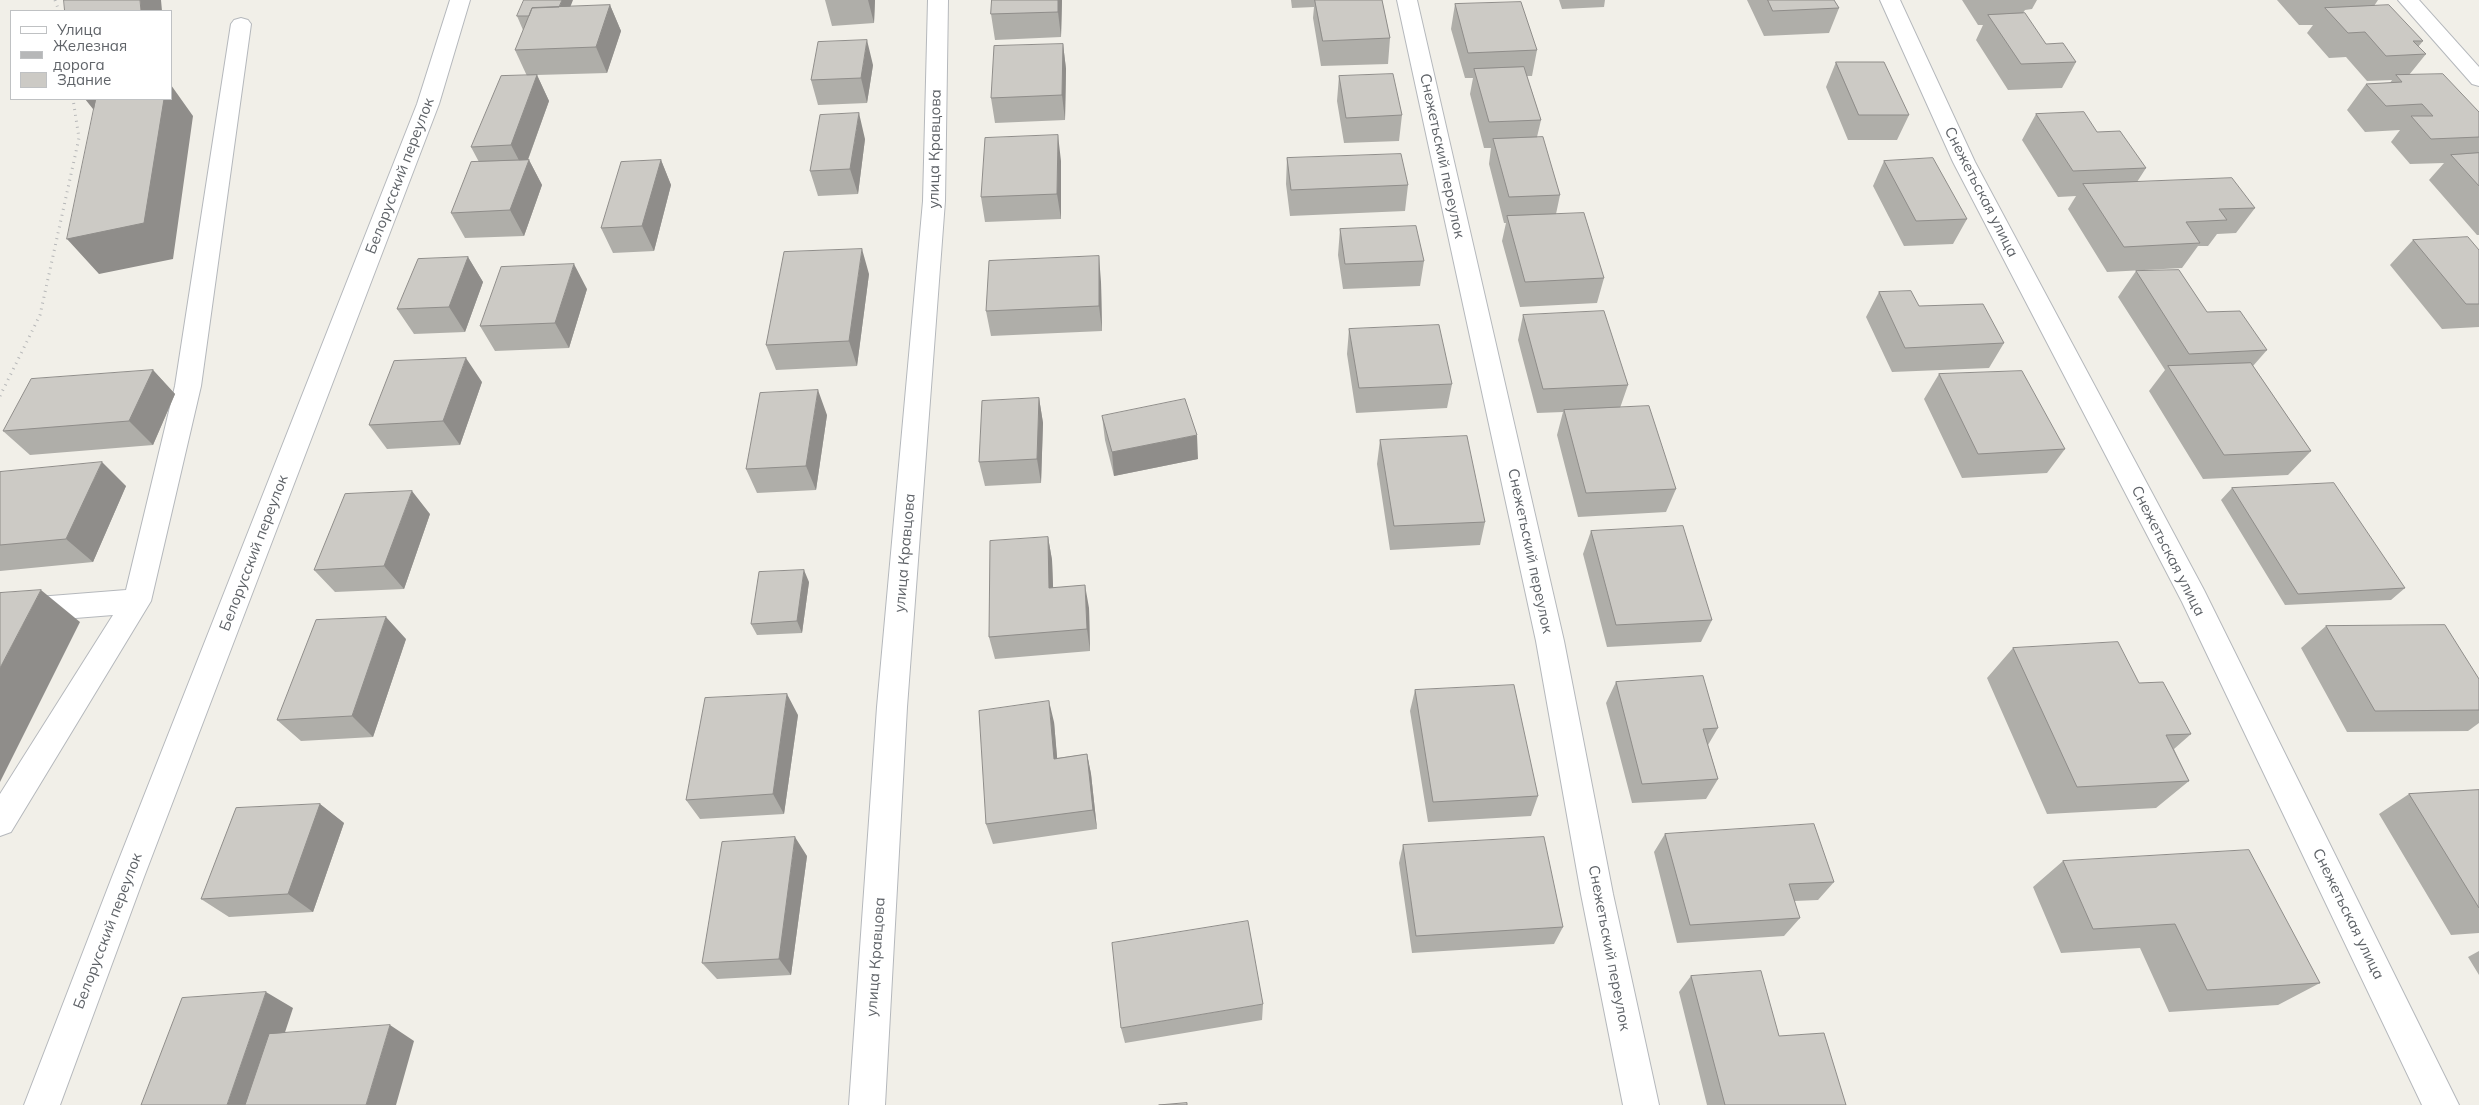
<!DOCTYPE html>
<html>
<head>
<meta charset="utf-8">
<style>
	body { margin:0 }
	#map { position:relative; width:2479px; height:1105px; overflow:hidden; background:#f1efe8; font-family:Mulish,sans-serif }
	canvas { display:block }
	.legend { position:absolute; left:10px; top:10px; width:162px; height:90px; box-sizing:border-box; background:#fff; border:1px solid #bfc1c3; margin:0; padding:6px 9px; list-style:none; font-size:15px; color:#5f6368 }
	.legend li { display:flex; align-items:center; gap:10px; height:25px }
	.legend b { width:25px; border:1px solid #bfc1c3 }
</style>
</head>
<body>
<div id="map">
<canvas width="2479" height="1105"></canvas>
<ul class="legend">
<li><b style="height:6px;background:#fff"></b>Улица</li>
<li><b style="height:6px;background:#b6b7b8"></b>Железная дорога</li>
<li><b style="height:14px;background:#cccac5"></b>Здание</li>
</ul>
</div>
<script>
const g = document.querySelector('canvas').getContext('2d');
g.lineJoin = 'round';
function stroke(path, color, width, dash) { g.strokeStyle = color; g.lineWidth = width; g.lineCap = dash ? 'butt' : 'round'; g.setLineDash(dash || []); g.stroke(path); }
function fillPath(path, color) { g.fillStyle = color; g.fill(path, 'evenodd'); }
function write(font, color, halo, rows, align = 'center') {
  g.font = font + ' Mulish,sans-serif'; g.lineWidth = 4.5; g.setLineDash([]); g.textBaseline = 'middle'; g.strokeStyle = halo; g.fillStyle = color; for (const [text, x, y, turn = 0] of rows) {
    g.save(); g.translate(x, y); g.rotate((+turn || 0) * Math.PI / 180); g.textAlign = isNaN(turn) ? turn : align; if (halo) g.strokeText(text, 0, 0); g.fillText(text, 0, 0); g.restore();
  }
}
const lane = new Path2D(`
	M241,18L248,20L251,24L201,386L151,601L11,832L0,836V794L113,615L0,624V600L126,590L175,386L231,24L234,20Z`);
const street = new Path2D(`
	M450,0H470L439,104L144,877L60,1105H24L112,877L417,104Z
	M928,0H948L945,201L907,707L885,1105H849L877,707L923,201Z
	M1397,0H1417L1564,641L1613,894L1659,1105H1623L1581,894L1536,641Z
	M1880,0H1900L1975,162L2204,590L2459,1105H2422L2182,602L1953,162Z
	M2398,0H2419L2479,67V86L2472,84Z`);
stroke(lane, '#b5b8bc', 2);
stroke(street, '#b5b8bc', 2);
fillPath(lane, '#fff');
fillPath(street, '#fff');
stroke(new Path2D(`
	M55,0L59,11
	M0,396L40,315L79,138L73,99`), '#b6b7b8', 3, [1, 5]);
fillPath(new Path2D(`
	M825,0H875L874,23L832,26Z
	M992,0H1062L1061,37L995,40L991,14Z
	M1291,0H1382L1390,38L1388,64L1321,66L1313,18L1314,7L1292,8Z
	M1559,0H1605L1604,7L1562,9Z
	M1747,0H1834L1839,8L1829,33L1764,36Z
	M1962,0H2037L2032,9L2025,10L2023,13L2046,44L2076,62L2062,88L2008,90L1976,40L1983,25H1978Z
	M2277,0H2378L2374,6L2423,41L2418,47L2426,54L2409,75L2479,112V235H2477L2429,180L2444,163L2410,164L2391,142L2400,130L2365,132L2347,110L2366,84L2390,83L2392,80L2367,81L2346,57L2329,58L2307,33L2313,25H2299Z
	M1455,4L1537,50L1532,76H1527L1541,120L1537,137L1560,195L1556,214L1604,278L1597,303L1520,307L1502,241L1506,223H1504L1489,164L1491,148H1484L1470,94L1473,78H1465L1451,29Z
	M610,5L621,31L607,73L537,75L549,101L528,160H529L542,185L524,236L465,238L451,213L479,162L471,147L527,76L515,50L524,30H523L517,16L571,7Z
	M1063,44L1066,69L1065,120L995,123L991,98Z
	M1836,62L1909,115L1897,140H1848L1826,87Z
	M873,65L867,103L818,105L811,80Z
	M1339,76L1402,115L1399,141L1344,143L1337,101Z
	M2036,114L2097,132L2146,168L2137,182L2255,208L2236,233L2217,234L2208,246H2198L2182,268L2107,272L2068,209L2076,196L2058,197L2022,140Z
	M865,139L858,194L818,196L810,171Z
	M1287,158L1408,185L1405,211L1290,216L1286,184Z
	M661,160L671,185L654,251L613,253L601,228Z
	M1061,161V219L985,222L981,197Z
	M1884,161L1967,219L1953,244L1904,246L1873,186Z
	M1340,229L1424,261L1420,286L1343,289L1338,255Z
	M2413,240L2479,250V327L2442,329L2390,265Z
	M468,257L483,282L465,332L414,334L397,309Z
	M2136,271L2207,312L2267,350L2253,366L2311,451L2288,475L2203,479L2149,391L2165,370L2118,297Z
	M869,274L857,366L776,370L766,345Z
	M1101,282L1102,331L991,336L986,311Z
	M587,289L569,348L495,351L480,326Z
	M1879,292L1919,306L2004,343L1989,368L1892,372L1866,317Z
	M1523,315L1628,385L1620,408L1676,489L1666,512L1578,517L1557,435L1563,412L1537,413L1518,340Z
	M1349,329L1452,384L1447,408L1356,413L1347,354Z
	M153,370L175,394L153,445L30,455L3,431Z
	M1939,374L2065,449L2047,473L1962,478L1924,399Z
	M482,382L460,445L387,449L369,425Z
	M1039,398L1043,423L1041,483L985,486L979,462Z
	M827,415L816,490L757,493L746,469Z
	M1102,416L1198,459L1114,476L1105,440Z
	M1380,440L1485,522L1480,545L1390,550L1377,464Z
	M0,472L126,486L93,562L0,571Z
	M2232,488L2405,588L2391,600L2285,605L2221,500Z
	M430,514L404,589L335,592L314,570Z
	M1591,531L1712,620L1701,642L1607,647L1583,554Z
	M1048,537L1052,560L1053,588L1089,608L1090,651L995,659L989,637Z
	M809,582L802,633L757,635L751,624Z
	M2326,626L2479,679V723L2468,731L2347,732L2301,648Z
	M406,639L373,737L301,741L277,720Z
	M2013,648L2139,683L2191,734L2174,749L2189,781L2156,808L2047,814L1987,678Z
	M1616,682L1718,728L1708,745L1718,779L1706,799L1632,803L1606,703Z
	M1415,690L1538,796L1531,816L1428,822L1410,711Z
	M798,715L784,814L700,819L686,800Z
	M1054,722L1057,758L1087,754L1091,774L1097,829L993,844L986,824Z
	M2479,790V933L2451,935L2379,814L2409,794Z
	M320,804L344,823L313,912L229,917L201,899Z
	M1665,834L1834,882L1818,900L1794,901L1800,918L1784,936L1677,943L1654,852Z
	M1403,845L1563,927L1554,944L1412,953L1399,863Z
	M807,856L791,975L717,979L702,963Z
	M2063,861L2320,983L2278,1005L2169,1012L2140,948L2061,953L2033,887Z
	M2479,951V975L2468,957Z
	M1691,976L1779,1036L1846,1105H1707L1679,992Z
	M1263,1004L1262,1020L1125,1043L1121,1028Z`), '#afaea9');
fillPath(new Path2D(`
	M140,0H161L162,11H141Z
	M562,0H573L562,28L556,15Z
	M868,0H875L874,23Z
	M1058,0H1062L1061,37L1058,12Z
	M610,5L621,31L607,73L596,47Z
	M867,40L873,65L867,103L861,78Z
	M1063,44L1066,69L1065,120L1062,95Z
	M537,75L549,101L524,170L511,145Z
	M171,85L193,116L173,259L99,274L67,239L164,99H171Z
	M85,99H154L97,114Z
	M859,113L865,139L858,194L850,169Z
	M1058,135L1061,161V219L1057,194Z
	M529,160L542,185L524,236L510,210Z
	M661,160L671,185L654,251L642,226Z
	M862,249L869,274L857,366L849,341Z
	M1099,256L1101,282L1102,331L1099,306Z
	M468,257L483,282L465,332L449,307Z
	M574,264L587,289L569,348L555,323Z
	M466,358L482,382L460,445L443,421Z
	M153,370L175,394L153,445L129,421Z
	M818,390L827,415L816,490L806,466Z
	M1039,398L1043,423L1041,483L1037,459Z
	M1197,435L1198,459L1114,476L1112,452Z
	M102,462L126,486L93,562L66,539Z
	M412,491L430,514L404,589L384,566Z
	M1048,537L1052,560L1054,611L1049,588Z
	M804,570L809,582L802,633L797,621Z
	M1085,585L1089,608L1090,651L1087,629Z
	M41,590L80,622L0,782V668Z
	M386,617L406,639L373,737L352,716Z
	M787,694L798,715L784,814L773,794Z
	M1049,701L1054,722L1059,779L1054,759Z
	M1087,754L1091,774L1097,829L1093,810Z
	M320,804L344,823L313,912L288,894Z
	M795,837L807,856L791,975L779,959Z
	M266,992L293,1008L261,1105H227Z
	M390,1025L414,1041L396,1105H366Z`), '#8f8d8a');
const building = new Path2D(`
	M64,0H140L141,11H65Z
	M524,0H562L559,7L532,8L529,16H517Z
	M992,0H1058V12L991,14Z
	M1315,0H1382L1390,38L1323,41Z
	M1768,0H1834L1839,8L1773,11Z
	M1521,2L1537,50L1468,53L1455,4Z
	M610,5L596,47L515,50L532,8Z
	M2389,5L2423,41H2413L2426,54L2386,56L2365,32L2348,33L2325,8Z
	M2025,13L2046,44L2063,43L2076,62L2021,64L1988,15Z
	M867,40L861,78L811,80L818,42Z
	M1063,44L1062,95L991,98L994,46Z
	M1836,62H1884L1909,115H1859Z
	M1524,67L1541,120L1489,122L1474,69Z
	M1393,74L1402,115L1346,118L1339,76Z
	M2443,74L2479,112V137L2431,139L2411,116H2433L2422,104L2386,106L2366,84L2402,82L2396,75Z
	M537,75L511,145L471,147L501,76Z
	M96,99H164L144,223L67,239Z
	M2084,112L2097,132L2120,131L2146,168L2073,171L2036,114Z
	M859,113L850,169L810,171L820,115Z
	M1058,135L1057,194L981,197L985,138Z
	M1543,137L1560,195L1509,197L1493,139Z
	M2479,153V186L2451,155Z
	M1401,154L1408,185L1291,190L1287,158Z
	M1933,158L1967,219L1916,221L1884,161Z
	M529,160L510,210L451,213L471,162Z
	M661,160L642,226L601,228L621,162Z
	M2232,178L2255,208L2219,209L2227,220L2186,222L2200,243L2124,247L2083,184Z
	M1584,213L1604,278L1525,282L1507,216Z
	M1416,226L1424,261L1345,264L1340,229Z
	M2468,237L2479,250V304H2466L2413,240Z
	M862,249L849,341L766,345L784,252Z
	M1099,256V306L986,311L989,261Z
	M468,257L449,307L397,309L418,259Z
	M574,264L555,323L480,326L501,267Z
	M2179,270L2207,312L2240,311L2267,350L2189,354L2136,271Z
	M1911,291L1919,306L1983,304L2004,343L1905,348L1879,292Z
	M1604,311L1628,385L1543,389L1523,315Z
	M1439,325L1452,384L1359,388L1349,329Z
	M466,358L443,421L369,425L394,361Z
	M2251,363L2311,451L2224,455L2168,366Z
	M153,370L129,421L3,431L31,379Z
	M2022,371L2065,449L1978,454L1939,374Z
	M818,390L806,466L746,469L760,393Z
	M1039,398L1037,459L979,462L982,401Z
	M1185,399L1197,435L1112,452L1102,416Z
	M1649,406L1676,489L1586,493L1564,410Z
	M1467,436L1485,522L1394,526L1380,440Z
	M102,462L66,539L0,545V472Z
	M2334,483L2405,588L2298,594L2232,488Z
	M412,491L384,566L314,570L345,494Z
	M1683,526L1712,620L1616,625L1591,531Z
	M1048,537L1049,588L1085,585L1087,629L989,637L990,541Z
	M804,570L797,621L751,624L759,572Z
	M41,590L0,668V593Z
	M386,617L352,716L277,720L316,620Z
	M2445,625L2479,679V710L2375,711L2326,626Z
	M2118,642L2139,683L2163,682L2191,734L2166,735L2189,781L2077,787L2013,648Z
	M1703,676L1718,728L1703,729L1718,779L1642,784L1616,682Z
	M1514,685L1538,796L1433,802L1415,690Z
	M787,694L773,794L686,800L705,698Z
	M1049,701L1054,759L1087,754L1093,810L986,824L979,711Z
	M2479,790V908L2409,794Z
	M320,804L288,894L201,899L236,808Z
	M1814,824L1834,882L1789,884L1800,918L1690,925L1665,834Z
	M795,837L779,959L702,963L722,842Z
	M1544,837L1563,927L1416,936L1403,845Z
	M2249,850L2320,983L2207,990L2175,924L2093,929L2063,861Z
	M1248,921L1263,1004L1121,1028L1112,943Z
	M1761,971L1779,1036L1824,1033L1846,1105H1725L1691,976Z
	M266,992L227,1105H141L182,998Z
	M390,1025L366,1105H245L269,1034Z
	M1187,1103V1105H1159Z`);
fillPath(building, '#cccac5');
stroke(building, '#8f8d8a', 1);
write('15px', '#5f6368', '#fff', [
	["улица Кравцова",935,149,-89],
	["Снежетьский переулок",1442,156,78],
	["Белорусский переулок",400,176,-69],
	["Снежетьская улица",1981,192,63],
	["Снежетьский переулок",1530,551,78],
	["Снежетьская улица",2168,551,63],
	["Белорусский переулок",254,553,-69],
	["улица Кравцова",905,553,-85],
	["Снежетьская улица",2348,914,64],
	["Белорусский переулок",108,931,-69],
	["Снежетьский переулок",1609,948,79],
	["улица Кравцова",876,957,-86]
]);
</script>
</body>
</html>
